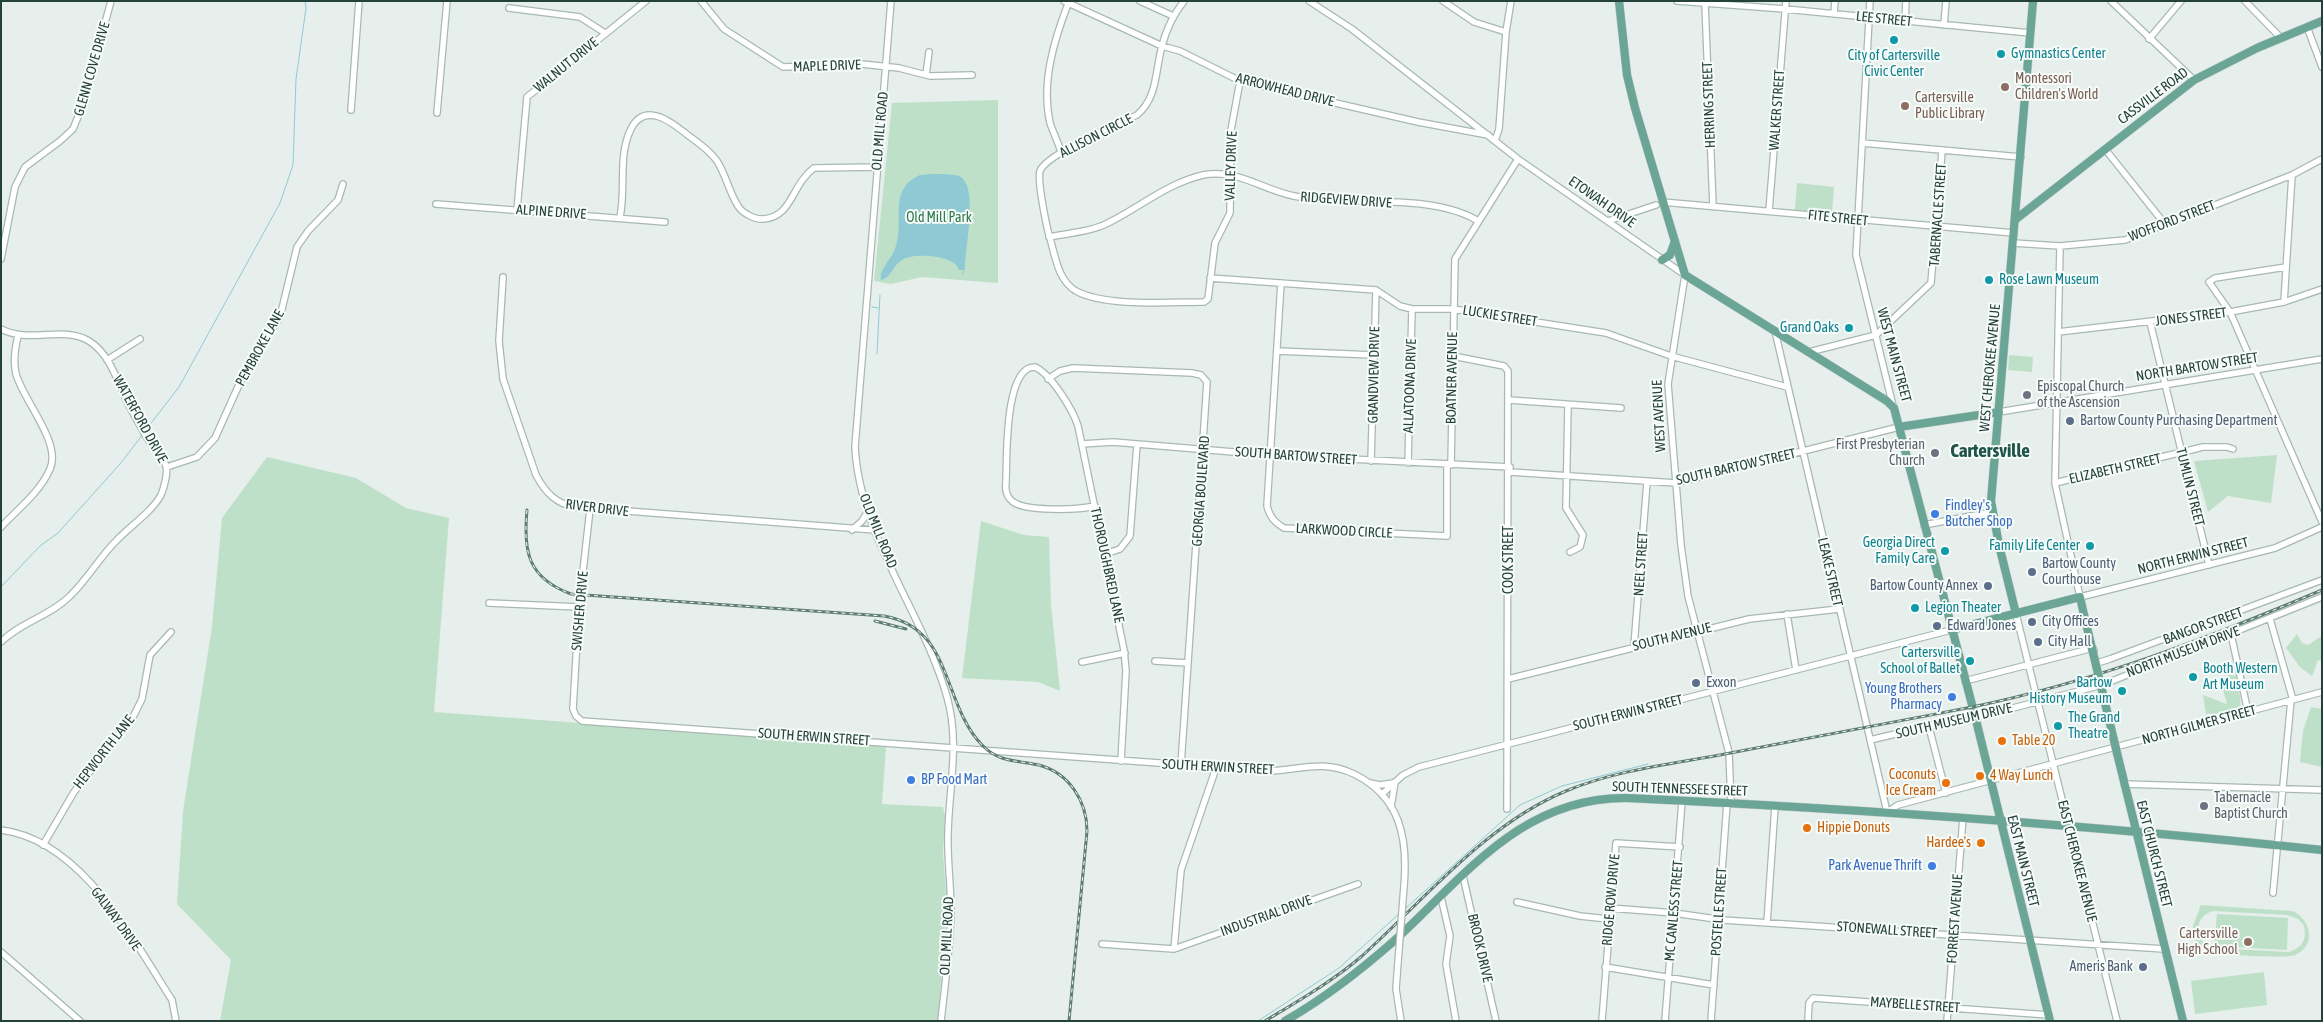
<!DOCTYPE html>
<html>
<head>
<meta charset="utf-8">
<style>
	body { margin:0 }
	#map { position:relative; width:2323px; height:1022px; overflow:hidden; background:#e6efeb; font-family:"Asap Condensed",sans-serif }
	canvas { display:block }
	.frame { position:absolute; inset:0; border:2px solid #24423a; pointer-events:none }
</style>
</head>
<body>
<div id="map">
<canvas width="2323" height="1022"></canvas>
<div class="frame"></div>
</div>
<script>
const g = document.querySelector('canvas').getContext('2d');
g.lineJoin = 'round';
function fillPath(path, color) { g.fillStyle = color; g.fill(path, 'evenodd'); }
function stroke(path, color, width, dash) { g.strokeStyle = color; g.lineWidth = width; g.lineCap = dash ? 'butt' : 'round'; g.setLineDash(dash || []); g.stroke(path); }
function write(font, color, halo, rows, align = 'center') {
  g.font = font + ' "Asap Condensed",sans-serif'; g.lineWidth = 4; g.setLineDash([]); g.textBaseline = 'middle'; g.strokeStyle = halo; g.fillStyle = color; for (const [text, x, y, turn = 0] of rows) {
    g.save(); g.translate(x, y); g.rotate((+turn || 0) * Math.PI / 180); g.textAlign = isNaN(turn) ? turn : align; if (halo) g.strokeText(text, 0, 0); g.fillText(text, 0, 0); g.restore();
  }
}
fillPath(new Path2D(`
	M998,100V283L922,277L891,284L874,281L892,103Z
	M1797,183L1834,187L1832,213L1795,210Z
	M2009,355L2033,357L2032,372L2008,370Z
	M2277,455L2271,503L2228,496L2208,512L2194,461Z
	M267,457L356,478L406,508L449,518L434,712L886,746L882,804L943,807L945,816L943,854L947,904L938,1021H220L231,960L177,904L183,811L212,627L222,518Z
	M981,521L1024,535L1049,537L1051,604L1060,691L1038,682L962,678Z
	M2297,634L2302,643L2308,645L2322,636V661L2318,660L2312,676L2300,667L2286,648Z
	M2228,674L2236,676C2237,687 2242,696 2240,708L2230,713L2206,714L2203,695L2227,704L2222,686Z
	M2311,707L2322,709V767L2300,762L2303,731Z
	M2200,905L2292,911C2311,918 2317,946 2295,955C2286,959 2218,955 2208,951C2202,949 2197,944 2194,938C2189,925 2199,917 2200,905ZM2213,911L2287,915L2298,919L2303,924C2308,937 2303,948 2289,952L2212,948C2193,940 2194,916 2213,911Z
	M2217,914L2288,918L2287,950L2214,946Z
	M2264,972L2267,1005L2195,1014L2191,981Z`), '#bfe0c8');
fillPath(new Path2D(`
	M920,175C931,174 949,173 959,176C980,185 964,252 965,270H959C956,255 913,252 902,260C893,265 891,278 881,280C879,269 891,260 895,249C906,223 886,190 920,175Z`), '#8ec9d4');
stroke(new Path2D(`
	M963,271V274
	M872,307L878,308
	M877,354L880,295
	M145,431L179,387L280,203L293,165L296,79L306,8L305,1
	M1,587L40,546L58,533L120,464L143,434
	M1406,908L1520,805L1562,786L1648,764
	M1258,1021L1339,968L1399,914`), '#8ec9d4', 1);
const minor = new Path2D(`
	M701,1L724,29L783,67L862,64L899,68L930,76L972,75
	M891,1L855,447C860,538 923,612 947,697C960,742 949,788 948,833C947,859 951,885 951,912C950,948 945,985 941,1021
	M1064,1L1162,46L1180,51L1240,81L1418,122L1488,135
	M1140,1L1173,16
	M1184,1C1173,15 1166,30 1162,46C1155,71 1158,97 1137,115C1118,124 1046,154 1040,171C1037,181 1047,230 1051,242C1056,260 1059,281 1076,291C1105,307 1170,302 1204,302L1208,299L1215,243L1230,213L1231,130L1240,81
	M1309,1L1352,29L1518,159L1685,275L1668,384L1681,545L1688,596L1729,753L1731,803
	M1443,1L1474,22L1506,32
	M1677,1L1785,9L2030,33
	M1870,1L1856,255L1893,406
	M2111,1L2194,80
	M2245,1L2280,37
	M1705,3L1713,207
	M509,8L580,17L605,33
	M1834,14L1835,1
	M1905,21L1906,1
	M1944,25L1946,1
	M2307,27L2322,67
	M2149,39L2181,1
	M926,75L929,52
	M351,110L359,1
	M437,113L447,1
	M1495,141L1499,129L1506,32L1511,1
	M1862,143L2021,157
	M2105,149L2164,223
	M1061,152C1058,142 1053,132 1050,123C1041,83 1054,40 1068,4
	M1662,202L2014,233
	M436,204L665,222
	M517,210L527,97L646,1
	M1769,211L1786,1
	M620,217C626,189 618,157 630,131C644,99 673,123 689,136C699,143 710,151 717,161C726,175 729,192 738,206C742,213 755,220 764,219C793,216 791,185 814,168L877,167
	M1608,221L1656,205
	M1049,237C1069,233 1090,232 1108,223C1140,207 1168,183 1203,175C1236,168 1263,190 1294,196C1348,207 1431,192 1478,221
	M2013,243L2060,246L2125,240L2292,175L2322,159
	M2060,246L2055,483L2080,597L2275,548L2322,527
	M1,259L15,187L25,167L60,141L73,129L82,107L111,1
	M2286,267L2215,278L2209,282L2230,312L2322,522
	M503,277L499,341L503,379L536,475C545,492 556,504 575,507L875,530
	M1210,278L1376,290L1400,306L1412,309H1453L1606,333L1671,356L1787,387
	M1281,283L1267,506C1270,517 1274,522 1284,528L1447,536V465
	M2284,302L2292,175
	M2150,322L2209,565
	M1,329C30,344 62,325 89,341C113,356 119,389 132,411C137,420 142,430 147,438C154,447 163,454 166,466C168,473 164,488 161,495C151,513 130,526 116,541C99,558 87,580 70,596C50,616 21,622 1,642
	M1775,331L1887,812L1898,805L2322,692
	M2058,332L2230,312L2284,302L2322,289
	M1277,351L1373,355
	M1809,352L1876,335L1931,283L1942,151
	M1453,356L1504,366L1508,371L1507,809
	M107,360L140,339
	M1048,379L1060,371L1073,368L1192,373L1201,375L1207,382L1181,765
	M1509,400L1621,408
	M1568,405L1566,508L1583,535L1580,547L1570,552
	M1999,412L2322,359
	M1082,444L1113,442L1270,455L1510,467
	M1371,461L1376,290
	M1408,463L1412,309
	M1451,465L1455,259L1518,159
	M167,467L197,457L215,438L242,378L280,317L297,247L308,231L338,200L343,184
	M1510,472L1676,483L1899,427
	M2055,483L2203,447H2227L2233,449
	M1095,506C1078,510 1024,512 1012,501C1006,496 1005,489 1006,482C1007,460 1004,366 1035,367C1051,374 1073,410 1078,426L1124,650L1126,671L1121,761
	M590,509L579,607L573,709L576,716L582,721C793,736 1003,752 1214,767C1232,769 1251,771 1269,771C1300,770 1323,759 1354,774C1401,797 1408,839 1404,886
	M1924,525L1992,512
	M1,527C17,510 41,491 50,469C62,443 23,400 16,374C13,361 15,348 18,336
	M852,530L862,521L868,511
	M1105,554L1120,549L1130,536L1137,444
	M489,603L579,607
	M1787,614L1796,670
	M2016,614L2117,1021
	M2270,619L2293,700
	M2231,634L2248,712
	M1634,646L1647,482
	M2096,660L2097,663L2110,659L2322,580
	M1155,661L1188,663
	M1082,662L1125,653
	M1508,679L1749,619L1839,609
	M1965,681L2093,648L2094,651
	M1929,727L1946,793
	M1870,740L1967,717L1982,716L2102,685L2322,597
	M1370,783L1380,785L1393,783
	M2124,784L2322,790
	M1382,794L1403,775L1419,767L1951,630
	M1391,807L1395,782
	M1,830C82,840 133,940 172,1000L176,1021
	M43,845L74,792L134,715L142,699L150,655L171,632
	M1463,876L1496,1021
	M2273,893L2291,700
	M1441,897L1450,936L1446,964L1456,1021
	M1517,902L1580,916L1608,919
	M1610,908L1674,913L1723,920L2164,949
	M1767,923L1775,806
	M1102,944L1174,949L1358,884
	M1174,949L1181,870L1216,768
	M1,952L80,1021
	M1398,962L1396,989L1401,1021
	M1605,967L1714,985
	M1602,1021L1616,843L1680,847
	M1665,1021L1682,801
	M1711,1021L1727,803
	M1808,1021L1809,1003L1813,998L2049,1015
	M1947,1021L1963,818`);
const major = new Path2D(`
	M1619,1L1627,75L1635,108L1685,275L1887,401L1894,408L1975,716L2050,1021
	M2016,219L2194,80L2257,48L2322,21
	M1662,260L1670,255L1675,241
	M1899,427L1999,412
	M2016,614L1999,545L1991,501L2033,1
	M1951,630L2080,597L2084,615
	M2117,753L2183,1021
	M1285,1021C1325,998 1360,971 1395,940C1466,875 1522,797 1627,798C1859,809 2091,825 2322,850`);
stroke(minor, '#a8b8b2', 8);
stroke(major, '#c2cac8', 9);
stroke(minor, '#fff', 5.5);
stroke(major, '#6aa596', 8);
const rail = new Path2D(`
	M527,510C523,552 528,578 571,594L884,616C954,628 941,704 983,746C1000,763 1017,760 1039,765C1069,773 1087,801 1087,831L1069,1021
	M875,621L906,629
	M1265,1021C1298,1001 1333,981 1362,956C1425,899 1486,824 1566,791C1616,770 1672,764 1725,754C1808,738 1890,723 1972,707C2093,682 2209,638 2322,590`);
stroke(rail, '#5f7d75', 3);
stroke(rail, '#f7fbf9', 1, [4]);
const minorBridge = new Path2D(`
	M1398,962L1404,886`);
const majorBridge = new Path2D(`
	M2084,615L2117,753`);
stroke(minorBridge, '#a8b8b2', 8, []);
stroke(majorBridge, '#c2cac8', 9, []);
stroke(minorBridge, '#fff', 5.5);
stroke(majorBridge, '#6aa596', 8);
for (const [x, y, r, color] of [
	[1894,40,5,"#0f9aa8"],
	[2001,54,5,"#0f9aa8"],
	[2005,87,5,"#8d6e63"],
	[1905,106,5,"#8d6e63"],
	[1989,280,5,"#0f9aa8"],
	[1849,328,5,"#0f9aa8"],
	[2027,395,5,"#6b7280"],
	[2070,421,5,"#5c6f8a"],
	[1935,453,5,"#6b7280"],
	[1935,514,5,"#3f7fe0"],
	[2090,546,5,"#0f9aa8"],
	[1945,551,5,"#0f9aa8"],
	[2032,572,5,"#5c6f8a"],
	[1988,586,5,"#5c6f8a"],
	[1915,608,5,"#0f9aa8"],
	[2032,622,5,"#5c6f8a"],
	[1937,626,5,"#5c6f8a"],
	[2038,642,5,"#5c6f8a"],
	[1970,661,5,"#0f9aa8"],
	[2193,677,5,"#0f9aa8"],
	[1696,683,5,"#5c6f8a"],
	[2122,691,5,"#0f9aa8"],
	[1952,697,5,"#3f7fe0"],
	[2058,726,5,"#0f9aa8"],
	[2002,741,5,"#e8710a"],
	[1980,776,5,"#e8710a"],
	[911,780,5,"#3f7fe0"],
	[1946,783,5,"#e8710a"],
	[2204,806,5,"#6b7280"],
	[1807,828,5,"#e8710a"],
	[1981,843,5,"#e8710a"],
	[1932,866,5,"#3f7fe0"],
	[2248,942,5,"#8d6e63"],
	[2143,967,5,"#5c6f8a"]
]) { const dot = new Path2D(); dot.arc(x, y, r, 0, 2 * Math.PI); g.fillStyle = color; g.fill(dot); stroke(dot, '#f7fbf9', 2); }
write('14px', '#24423a', '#f7fbf9', [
	["LEE STREET",1884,19,6],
	["WALNUT DRIVE",566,65,-39],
	["MAPLE DRIVE",827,66,-2],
	["GLENN COVE DRIVE",92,69,-74],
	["ARROWHEAD DRIVE",1285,90,14],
	["CASSVILLE ROAD",2153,96,-37],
	["HERRING STREET",1709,105,-92],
	["WALKER STREET",1777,110,-86],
	["OLD MILL ROAD",880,131,-85],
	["ALLISON CIRCLE",1096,136,-27],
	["VALLEY DRIVE",1231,166,-88],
	["RIDGEVIEW DRIVE",1346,200,4],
	["ETOWAH DRIVE",1602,202,35],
	["ALPINE DRIVE",551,212,4],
	["TABERNACLE STREET",1938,215,-86],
	["FITE STREET",1838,218,6],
	["WOFFORD STREET",2172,221,-21],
	["LUCKIE STREET",1500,316,9],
	["JONES STREET",2191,317,-7],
	["PEMBROKE LANE",260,348,-61],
	["WEST MAIN STREET",1894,355,75],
	["NORTH BARTOW STREET",2197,367,-9],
	["WEST CHEROKEE AVENUE",1990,368,-85],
	["GRANDVIEW DRIVE",1374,375,-89],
	["BOATNER AVENUE",1452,378,-89],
	["ALLATOONA DRIVE",1410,386,-88],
	["WEST AVENUE",1659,416,-93],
	["WATERFORD DRIVE",140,419,61],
	["SOUTH BARTOW STREET",1296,456,4],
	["SOUTH BARTOW STREET",1736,467,-13],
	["ELIZABETH STREET",2115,469,-13],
	["TUMLIN STREET",2190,487,76],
	["GEORGIA BOULEVARD",1201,491,-86],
	["RIVER DRIVE",597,508,7],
	["OLD MILL ROAD",878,531,68],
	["LARKWOOD CIRCLE",1344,531,3],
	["NORTH ERWIN STREET",2193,556,-14],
	["COOK STREET",1509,560,-90],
	["NEEL STREET",1641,564,-86],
	["THOROUGHBRED LANE",1107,565,78],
	["LEAKE STREET",1830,572,77],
	["SWISHER DRIVE",580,611,-85],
	["BANGOR STREET",2203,626,-20],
	["SOUTH AVENUE",1672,637,-14],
	["NORTH MUSEUM DRIVE",2183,652,-21],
	["SOUTH ERWIN STREET",1628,713,-14],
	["SOUTH MUSEUM DRIVE",1954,721,-13],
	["NORTH GILMER STREET",2199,725,-15],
	["SOUTH ERWIN STREET",814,737,4],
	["HEPWORTH LANE",104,752,-52],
	["SOUTH ERWIN STREET",1218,767,3],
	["SOUTH TENNESSEE STREET",1680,789,2],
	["EAST CHURCH STREET",2154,854,76],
	["EAST MAIN STREET",2023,861,76],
	["EAST CHEROKEE AVENUE",2077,861,76],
	["RIDGE ROW DRIVE",1611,900,-85],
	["MC CANLESS STREET",1674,911,-85],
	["POSTELLE STREET",1719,912,-86],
	["INDUSTRIAL DRIVE",1266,916,-20],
	["GALWAY DRIVE",116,919,54],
	["FORREST AVENUE",1955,919,-86],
	["STONEWALL STREET",1887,930,4],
	["OLD MILL ROAD",947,936,-87],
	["BROOK DRIVE",1480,948,77],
	["MAYBELLE STREET",1915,1005,4]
]);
write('14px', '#0d838f', '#f7fbf9', [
	["Gymnastics Center",2011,54],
	["City of Cartersville",1894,56,"center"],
	["Civic Center",1894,72,"center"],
	["Rose Lawn Museum",1999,280],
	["Grand Oaks",1839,328,"right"],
	["Georgia Direct",1935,543,"right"],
	["Family Care",1935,559,"right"],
	["Family Life Center",2080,546,"right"],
	["Legion Theater",1925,608],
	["Cartersville",1960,653,"right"],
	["School of Ballet",1960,669,"right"],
	["Booth Western",2203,669],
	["Art Museum",2203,685],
	["Bartow",2112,683,"right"],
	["History Museum",2112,699,"right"],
	["The Grand",2068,718],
	["Theatre",2068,734]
], 'left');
write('14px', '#785e54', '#f7fbf9', [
	["Montessori",2015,79],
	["Children's World",2015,95],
	["Cartersville",1915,98],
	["Public Library",1915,114],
	["Cartersville",2238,934,"right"],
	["High School",2238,950,"right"]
], 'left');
write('14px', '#2d7a4b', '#f7fbf9', [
	["Old Mill Park",939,218]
]);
write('14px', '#5b616d', '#f7fbf9', [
	["Episcopal Church",2037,387],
	["of the Ascension",2037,403],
	["First Presbyterian",1925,445,"right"],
	["Church",1925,461,"right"],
	["Tabernacle",2214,798],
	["Baptist Church",2214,814]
], 'left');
write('14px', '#4e5e75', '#f7fbf9', [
	["Bartow County Purchasing Department",2080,421],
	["Bartow County",2042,564],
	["Courthouse",2042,580],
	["Bartow County Annex",1978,586,"right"],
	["City Offices",2042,622],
	["Edward Jones",1947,626],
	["City Hall",2048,642],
	["Exxon",1706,683],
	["Ameris Bank",2133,967,"right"]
], 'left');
write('14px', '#366cbe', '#f7fbf9', [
	["Findley's",1945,506],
	["Butcher Shop",1945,522],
	["Young Brothers",1942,689,"right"],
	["Pharmacy",1942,705,"right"],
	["BP Food Mart",921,780],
	["Park Avenue Thrift",1922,866,"right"]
], 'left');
write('14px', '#c56008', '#f7fbf9', [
	["Table 20",2012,741],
	["Coconuts",1936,775,"right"],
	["Ice Cream",1936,791,"right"],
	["4 Way Lunch",1990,776],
	["Hippie Donuts",1817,828],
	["Hardee's",1971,843,"right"]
], 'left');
write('bold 19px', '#1f5548', '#f7fbf9', [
	["Cartersville",1990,451]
]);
</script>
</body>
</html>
